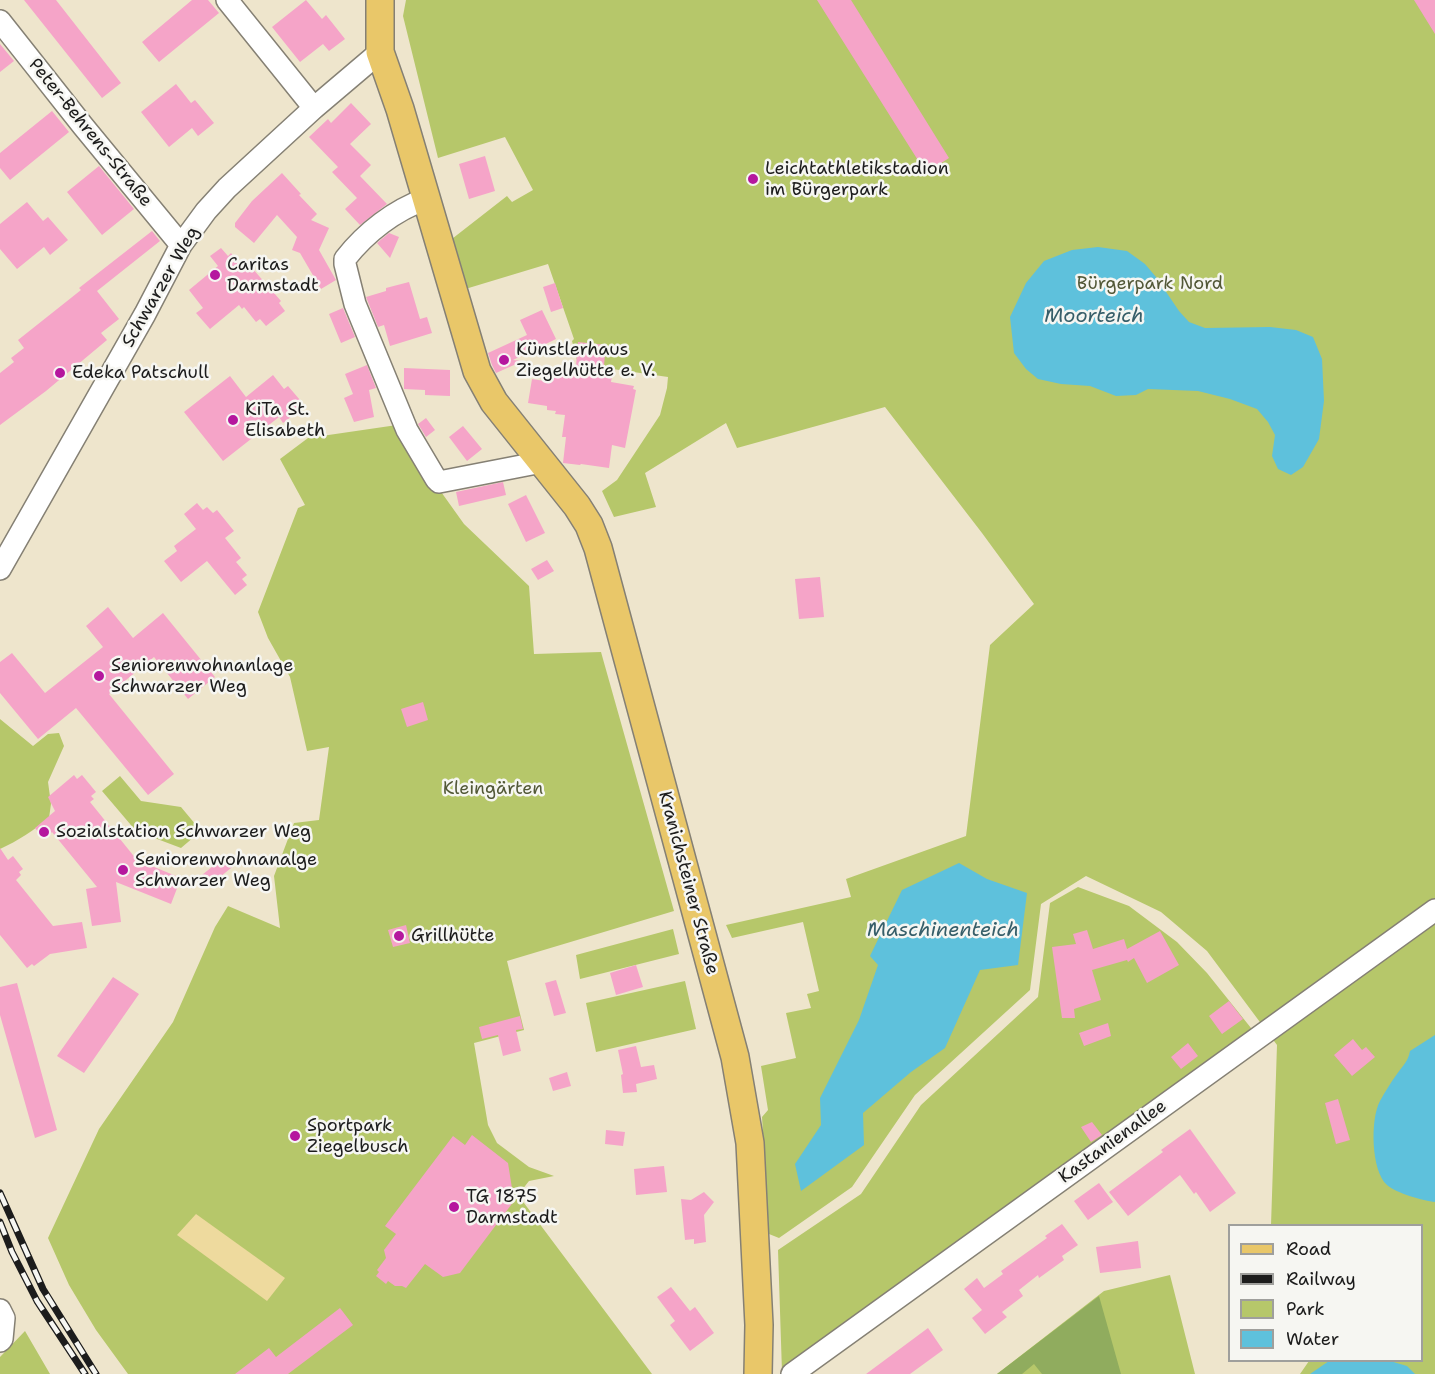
<!DOCTYPE html>
<html>
<head>
<meta charset="utf-8">
<style>
	body { margin:0 }
	#map { position:relative; width:1435px; height:1374px; overflow:hidden; background:#eee5cc; font-family:"Shantell Sans",sans-serif }
	canvas { display:block }
	.legend { position:absolute; left:1228px; top:1224px; width:195px; height:138px; box-sizing:border-box; background:#f6f6f2; border:2px solid #9f9f9c; margin:0; padding:8px 10px; list-style:none; font-size:18px; color:#1c1c1c }
	.legend li { display:flex; align-items:center; gap:12px; height:30px }
	.legend b { width:30px; border:2px solid #9f9f9c }
</style>
</head>
<body>
<div id="map">
<canvas width="1435" height="1374"></canvas>
<ul class="legend">
<li><b style="height:8px;background:#e9c769"></b>Road</li>
<li><b style="height:8px;background:#1c1c1c"></b>Railway</li>
<li><b style="height:16px;background:#b6c76a"></b>Park</li>
<li><b style="height:16px;background:#5ec1dc"></b>Water</li>
</ul>
</div>
<script>
const g = document.querySelector('canvas').getContext('2d');
g.lineJoin = 'round';
function fillPath(path, color) { g.fillStyle = color; g.fill(path, 'evenodd'); }
function stroke(path, color, width, dash) { g.strokeStyle = color; g.lineWidth = width; g.lineCap = dash ? 'butt' : 'round'; g.setLineDash(dash || []); g.stroke(path); }
function write(font, color, halo, rows, align = 'center') {
  g.font = font + ' "Shantell Sans",sans-serif'; g.lineWidth = 5; g.setLineDash([]); g.textBaseline = 'middle'; g.strokeStyle = halo; g.fillStyle = color; for (const [text, x, y, turn = 0] of rows) {
    g.save(); g.translate(x, y); g.rotate((+turn || 0) * Math.PI / 180); g.textAlign = isNaN(turn) ? turn : align; if (halo) g.strokeText(text, 0, 0); g.fillText(text, 0, 0); g.restore();
  }
}
fillPath(new Path2D(`
	M406,0H1435V1374H1300L1309,1361L1422,1360V1226L1271,1225L1277,1045L1207,951L1161,912L1086,876L1041,904L1030,990L915,1095L852,1187L779,1238L769,1234L762,1117L768,1110L761,1066L796,1058L786,1013L811,1008L807,994L819,991L803,922L732,938L726,925L851,897L846,879L966,836L990,645L1034,604L982,533L885,407L737,448L726,423L645,473L656,507L614,517L602,491L617,480L660,415L667,388L668,377L578,364L572,341L574,339L548,264L462,290L448,242L507,196L512,202L533,190L505,137L438,158L403,16Z
	M397,425L409,447L464,524L529,586L534,654L601,652L674,911L507,961L524,1030L474,1043L488,1125L497,1143L529,1167L554,1176L529,1181L518,1195L652,1374H128L96,1330L69,1285L48,1238L99,1129L173,1022L215,927L228,906L280,928L274,876L294,823L319,820L329,747L307,751L290,677L268,638L258,612L298,508L305,505L280,459L308,438Z
	M0,719L33,746L48,734L59,733L64,746L48,782L51,804L49,818C34,830 18,841 0,849Z
	M120,776L141,801L181,807L201,831L181,848L136,831L102,791Z
	M1078,887L1129,906L1177,942L1207,973L1255,1033L782,1372L778,1250L861,1194L921,1105L1038,997L1050,903Z
	M673,929L679,954L580,979L576,955Z
	M685,981L696,1029L596,1052L586,1003Z
	M1170,1275L1195,1374H997L1104,1291Z
	M25,1331L50,1374H0V1357Z`), '#b6c76a');
fillPath(new Path2D(`
	M1099,1296L1121,1374H1042L1034,1364L1022,1374H997Z`), '#90ac5e');
fillPath(new Path2D(`
	M196,1214L285,1278L267,1301L177,1235Z`), '#eeda9e');
fillPath(new Path2D(`
	M1098,247L1127,251L1145,264L1156,277L1179,311L1189,322L1205,328L1270,327L1296,330L1313,337L1322,359L1324,401L1319,439L1303,467L1291,475L1278,469L1272,456L1275,435L1268,422L1257,409L1230,399L1198,391L1148,389L1136,395L1116,396L1090,386L1061,384L1038,379L1026,369L1014,353L1010,317L1026,283L1044,261L1072,250Z
	M959,863L987,879L1027,893L1018,965L980,970L945,1048L911,1072L863,1113L864,1145L801,1191L795,1164L821,1125L820,1098L859,1020L878,965L870,956L902,890Z
	M1435,1035V1202C1424,1201 1396,1193 1387,1185C1371,1171 1370,1119 1380,1101C1385,1092 1391,1082 1397,1074C1403,1065 1408,1062 1410,1051Z
	M1329,1361H1390L1407,1366L1415,1374H1310Z`), '#5ec1dc');
fillPath(new Path2D(`
	M24,0H56L121,83L102,98Z
	M192,0H208L219,13L159,62L142,42Z
	M306,0L322,19L326,15L345,39L329,51L323,44L300,62L272,27Z
	M817,0H851L949,158L926,173Z
	M1414,0H1435V34Z
	M0,44L14,61L0,72Z
	M176,84L191,103L195,100L214,123L198,136L192,128L169,147L141,112Z
	M351,103L371,124L350,144L371,165L360,176L387,204L360,225L345,209L357,198L332,172L338,167L309,137L328,119L331,123Z
	M52,111L69,132L10,180L0,168V153Z
	M485,156L495,191L469,199L459,164Z
	M99,166L134,209L102,235L67,192Z
	M282,173L301,194L299,195L317,214L311,220L329,228L319,250L336,280L321,289L300,253L292,250L297,237L277,215L254,243L235,227V223L252,201Z
	M27,202L43,221L48,217L68,240L50,255L44,247L17,269L0,249V224Z
	M152,231L160,241L97,291L119,319L101,333L107,340L46,391L0,425V373L14,362L11,358L24,348L18,340L81,290L79,288Z
	M389,233L399,237L390,258L377,243Z
	M221,248L228,256L231,253L240,265L245,260L281,301L279,303L285,311L266,326L260,319L256,322L244,307L242,309L239,305L210,329L196,313L203,308L189,290L218,266L210,256Z
	M409,282L420,319L427,317L432,333L390,346L384,325L378,327L366,297L386,291V288Z
	M555,283L563,308L551,312L543,287Z
	M343,308L355,337L341,343L329,314Z
	M542,310L556,339L513,360L523,361L496,373L492,365L488,353L527,335L520,320Z
	M578,342L606,345L603,375L612,376L611,382L634,386L633,389L636,390L625,448L612,445L609,468L581,464L580,465L563,463L566,437H562L565,415L555,414L556,411L547,410V406L528,403L532,379L551,382L554,366L570,369L575,378Z
	M367,365L376,388L369,390L374,417L354,422L344,398L353,394L345,374Z
	M404,368L450,370V396L425,395V390L404,389Z
	M273,375L284,389L288,386L300,400L295,404L300,410L283,423L279,417L223,461L184,412L230,376L246,397Z
	M426,418L435,430L426,437L418,424Z
	M463,426L482,449L467,461L449,437Z
	M503,482L506,495L459,506L456,492Z
	M526,495L545,533L526,542L508,504Z
	M197,503L203,510L207,507L213,513L217,510L234,531L225,538L241,558L236,562L247,575L242,579L247,585L235,595L207,561L181,582L164,561L177,551L174,546L196,529L184,514Z
	M547,560L554,571L538,580L531,569Z
	M820,577L824,617L799,619L795,579Z
	M108,607L133,638L163,613L215,677L188,699L154,657L109,694L174,774L148,795L76,708L38,739L0,693V662L12,653L45,693L103,647L86,626Z
	M423,702L428,720L407,727L401,709Z
	M74,775L77,779L82,775L96,792L91,796L94,799L90,802L137,860L181,878L171,904L116,882L121,922L92,926L86,889L97,887L52,832L44,839L35,828L55,811L48,797Z
	M0,848L8,860L13,856L23,869L19,872L21,875L16,880L53,926L82,922L87,948L50,954L34,966L32,964L27,968L0,935Z
	M228,854L236,864L210,885L202,875Z
	M406,925L410,943L393,947L388,930Z
	M1087,930L1093,949L1124,939L1127,949L1160,931L1179,965L1147,983L1134,958L1128,962L1127,960L1092,970L1101,1000L1074,1009L1075,1018H1062L1052,947L1076,944L1073,934Z
	M636,965L643,987L616,995L610,973Z
	M113,977L139,994L84,1073L57,1056Z
	M556,980L566,1013L554,1016L545,983Z
	M17,983L57,1130L35,1138L0,1015V987Z
	M1229,1001L1243,1019L1222,1034L1209,1016Z
	M520,1016L523,1029L516,1030L521,1051L503,1056L498,1035L482,1039L479,1027Z
	M1108,1023L1111,1036L1084,1046L1079,1033Z
	M1353,1039L1362,1050L1366,1047L1375,1057L1352,1076L1334,1055Z
	M1188,1043L1198,1056L1181,1069L1171,1057Z
	M636,1046L641,1067L654,1065L657,1079L636,1084L637,1092L623,1093L621,1075L623,1074L618,1050Z
	M567,1072L571,1086L553,1091L549,1078Z
	M1338,1099L1350,1140L1336,1144L1325,1103Z
	M1092,1122L1102,1135L1091,1142L1081,1127Z
	M1190,1129L1236,1193L1210,1212L1196,1192L1194,1194L1180,1175L1128,1216L1109,1192L1163,1152L1161,1150Z
	M606,1130L625,1132L623,1146L605,1144Z
	M472,1135L508,1163L514,1201L460,1273L443,1277L425,1264L406,1288L402,1286H395L388,1281L386,1284L376,1276L379,1272L377,1270L386,1258L384,1250L396,1234L385,1226L453,1136L465,1145Z
	M664,1166L667,1192L636,1195L634,1169Z
	M1099,1183L1113,1202L1088,1220L1074,1201Z
	M704,1192L714,1202L704,1215L706,1242L694,1244V1239L685,1240L681,1199L691,1200Z
	M1062,1224L1078,1245L1062,1256L1064,1260L1039,1278L1038,1275L1019,1290L1023,1296L1002,1312L1007,1317L985,1334L972,1318L982,1310L964,1289L977,1278L984,1288L1003,1274L1001,1271L1047,1238L1045,1236Z
	M1138,1241L1141,1268L1100,1273L1096,1247Z
	M671,1287L690,1311L695,1307L714,1333L690,1351L670,1325L675,1321L657,1297Z
	M340,1308L353,1325L288,1374H235L269,1348L276,1357Z
	M928,1328L943,1350L910,1374H866Z`), '#f5a4c8');
const minor = new Path2D(`
	M227,0L314,108
	M0,21L83,126L181,245
	M426,199C395,210 366,232 345,259V264L355,304L407,430L436,479L439,482L542,462
	M0,569L145,314L181,245L206,211L227,188L314,108L380,52
	M0,1310L4,1318L2,1339L0,1341
	M792,1374L1435,910`);
const major = new Path2D(`
	M380,0V52L400,109L477,371L494,402L577,506L589,525L598,548L735,1057L750,1143L759,1325L758,1374`);
stroke(minor, '#858074', 24);
stroke(major, '#858074', 30);
stroke(minor, '#fff', 21);
stroke(major, '#e9c769', 27);
const rail = new Path2D(`
	M0,1193L43,1289L96,1374
	M0,1222L12,1252L37,1301L85,1374`);
stroke(rail, '#1c1c1c', 7);
stroke(rail, '#f6f6f2', 4.5, [14]);
for (const [x, y, r, color] of [
	[753,179,6,"#b5179e"],
	[215,275,6,"#b5179e"],
	[504,360,6,"#b5179e"],
	[60,373,6,"#b5179e"],
	[233,420,6,"#b5179e"],
	[99,676,6,"#b5179e"],
	[44,832,6,"#b5179e"],
	[123,870,6,"#b5179e"],
	[399,936,6,"#b5179e"],
	[295,1136,6,"#b5179e"],
	[454,1207,6,"#b5179e"]
]) { const dot = new Path2D(); dot.arc(x, y, r, 0, 2 * Math.PI); g.fillStyle = color; g.fill(dot); stroke(dot, '#f6f6f2', 2); }
write('18px', '#1c1c1c', '#f6f6f2', [
	["Peter-Behrens-Straße",90,133,51],
	["Schwarzer Weg",161,287,-60],
	["Kranichsteiner Straße",688,883,75],
	["Kastanienallee",1113,1142,-36]
]);
write('18px', '#1c1c1c', '#f6f6f2', [
	["Leichtathletikstadion",765,169],
	["im Bürgerpark",765,190],
	["Caritas",227,265],
	["Darmstadt",227,286],
	["Künstlerhaus",516,350],
	["Ziegelhütte e. V.",516,371],
	["Edeka Patschull",72,373],
	["KiTa St.",245,410],
	["Elisabeth",245,431],
	["Seniorenwohnanlage",111,666],
	["Schwarzer Weg",111,687],
	["Sozialstation Schwarzer Weg",56,832],
	["Seniorenwohnanalge",135,860],
	["Schwarzer Weg",135,881],
	["Grillhütte",411,936],
	["Sportpark",307,1126],
	["Ziegelbusch",307,1147],
	["TG 1875",466,1197],
	["Darmstadt",466,1218]
], 'left');
write('18px', '#525837', '#f6f6f2', [
	["Bürgerpark Nord",1150,284],
	["Kleingärten",493,789]
]);
write('italic 20px', '#365e69', '#f6f6f2', [
	["Moorteich",1094,317],
	["Maschinenteich",943,931]
]);
</script>
</body>
</html>
